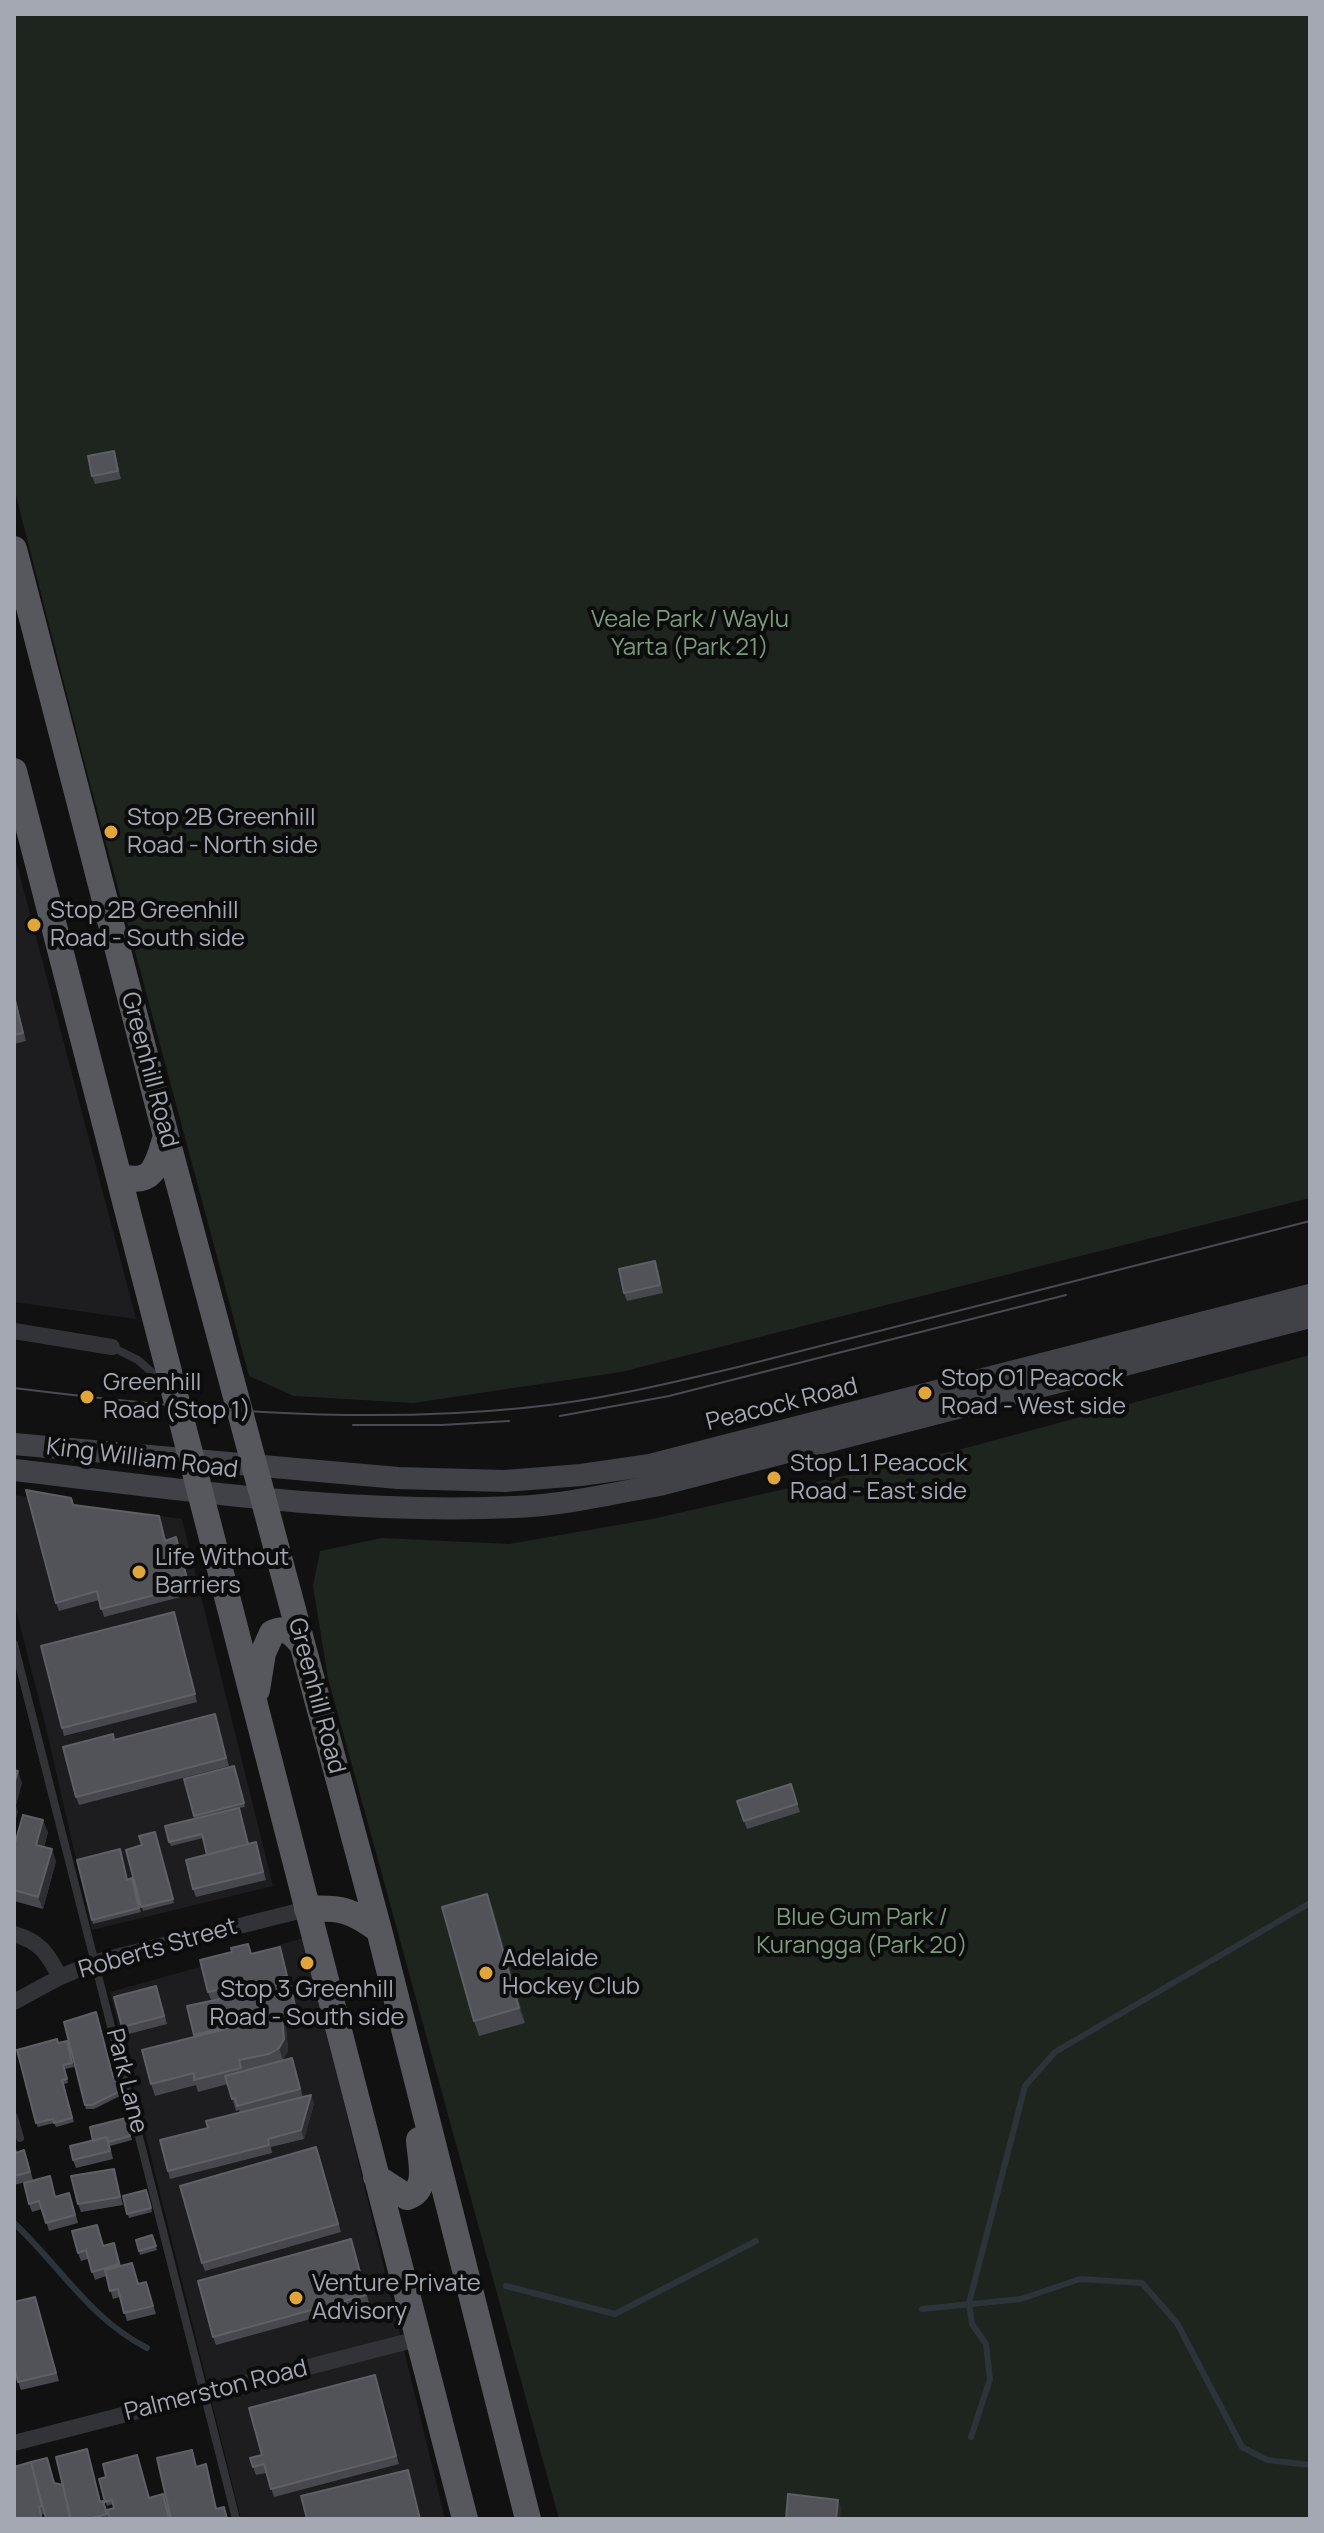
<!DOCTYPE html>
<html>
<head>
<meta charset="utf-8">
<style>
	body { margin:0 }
	#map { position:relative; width:1324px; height:2533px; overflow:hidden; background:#111112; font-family:Manrope,sans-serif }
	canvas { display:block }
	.frame { position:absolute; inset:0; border:16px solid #a3a8b2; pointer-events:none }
</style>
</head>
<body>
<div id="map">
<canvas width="1324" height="2533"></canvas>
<div class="frame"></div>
</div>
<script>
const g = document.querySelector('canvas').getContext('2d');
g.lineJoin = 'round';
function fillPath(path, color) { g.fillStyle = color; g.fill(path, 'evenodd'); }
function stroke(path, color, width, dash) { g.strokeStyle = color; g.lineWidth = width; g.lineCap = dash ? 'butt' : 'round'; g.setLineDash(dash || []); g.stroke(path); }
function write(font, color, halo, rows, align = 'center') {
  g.font = font + ' Manrope,sans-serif'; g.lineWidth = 8; g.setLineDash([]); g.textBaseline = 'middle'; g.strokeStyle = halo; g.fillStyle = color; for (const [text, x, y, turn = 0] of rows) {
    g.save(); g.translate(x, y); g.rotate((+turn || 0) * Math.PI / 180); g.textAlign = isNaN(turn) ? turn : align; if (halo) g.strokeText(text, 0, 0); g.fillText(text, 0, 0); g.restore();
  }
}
fillPath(new Path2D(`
	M14,853L62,1036L136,1319L14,1302Z
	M14,1495L182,1519L273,1886L92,1930L44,1719L14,1602Z
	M304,1938L445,2519H241L110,1992Z`), '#1d1d1f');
fillPath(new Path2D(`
	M14,14H1310V1198L621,1372L413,1403L294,1396L249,1376L84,761L14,488Z
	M1310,1355V2519H559L328,1678L313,1586L320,1551L382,1538L509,1544L652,1519L962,1449Z`), '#1e251e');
stroke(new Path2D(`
	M14,2223C60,2266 90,2319 147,2348
	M506,2286L615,2314L756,2241
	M922,2309L1021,2299L1080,2279L1142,2283L1177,2323L1242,2447L1267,2460L1310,2465
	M971,2437L990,2379L986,2344L972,2324L969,2303L1025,2086L1055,2052L1310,1903`), '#2c343a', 6);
stroke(new Path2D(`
	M112,1347L138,1360L165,1384
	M14,1644L236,2519
	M14,2117L20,2138`), '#323337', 8);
stroke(new Path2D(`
	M14,1331L112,1347
	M14,1934C41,1942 47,1953 60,1977
	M14,2002L60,1977L96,1962L307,1909
	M14,2443L417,2339`), '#323337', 16);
stroke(new Path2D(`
	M14,1444L398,1478L505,1481L581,1475L650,1465L1310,1295
	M14,1470C180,1489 348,1515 515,1507C563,1505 611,1494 659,1485L1310,1317`), '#414247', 22);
stroke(new Path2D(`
	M14,549L166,1136L379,1930L528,2519
	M14,771C169,1353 311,1937 465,2519
	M122,1177C155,1186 158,1162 166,1136
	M257,1690L263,1653L272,1633C287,1626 292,1633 302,1644
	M307,1909C341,1907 351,1910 379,1930
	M376,2177L407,2197C430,2190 420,2159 419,2140`), '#57585e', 26);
stroke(new Path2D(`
	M14,1388C182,1409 354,1425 523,1408C596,1401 667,1384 738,1367L1310,1221
	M560,1416L669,1396L1066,1295
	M353,1425H442L509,1421`), '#4a4b50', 2);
fillPath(new Path2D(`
	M114,451L121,479L95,484L92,476Z
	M14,994L26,1041L14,1044Z
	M658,1269L663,1293L627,1301L624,1293Z
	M71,1498L74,1505L159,1516L166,1540L179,1546L192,1594L104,1617L99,1600L59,1611L56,1603Z
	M177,1621L197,1702L64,1736L62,1728Z
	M217,1722L229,1766L79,1805L76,1797Z
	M234,1766L245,1807L239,1808L248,1844L256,1842L266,1880L196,1897L193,1889L207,1855L203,1838L171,1846L169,1842L194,1818L184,1779Z
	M791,1784L800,1812L747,1829L737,1801Z
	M48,1832L44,1847L56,1861L43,1909L14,1901V1847Z
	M155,1832L174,1903L143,1911L126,1850L142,1845Z
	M132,1878L141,1912L93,1924L92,1920L128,1880Z
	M493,1910L525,2023L479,2036L474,2021Z
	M280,1947L299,2018L284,2022L286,2027L288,2051L283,2060L281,2061L296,2070L303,2097L314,2103L304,2139L271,2147L272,2153L170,2179L168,2171L208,2128L240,2113L239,2110L236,2111L228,2084L198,2092L196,2085L155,2096L151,2084L195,2037L187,2006L220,1999L211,2000L208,1992L252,1954Z
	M159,1994L167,2024L125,2035L122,2027Z
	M67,2041L74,2067L65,2069L68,2083L64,2084L74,2122L56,2127L54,2123L38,2127L36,2123L58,2043Z
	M115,2076L122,2095L94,2109H86L85,2105Z
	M126,2118L132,2140L110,2146L113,2159L76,2168L73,2160L93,2141Z
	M14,2144L16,2152L27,2158L33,2180L14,2185Z
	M319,2155L341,2232L205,2271L202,2263Z
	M114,2169L123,2205L81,2212L78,2204Z
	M50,2176L55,2197L72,2201L78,2223L49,2231L42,2209L32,2212L29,2204Z
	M148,2194L152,2212L129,2218L123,2196Z
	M100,2233L104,2246L117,2251L121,2266L132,2263L138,2284L146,2282L156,2314L127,2321L120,2297L113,2299L106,2276L95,2280L88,2259L81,2261L78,2253Z
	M152,2235L157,2250L140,2255L136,2240Z
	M354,2247L369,2303L216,2345L213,2337Z
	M35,2297L59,2381L21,2390L18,2382Z
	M375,2375L399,2464L274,2497L266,2473L256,2475L253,2467L262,2455Z
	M87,2449L101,2502L103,2501L109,2519H46L45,2514L14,2519L47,2458L55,2483L63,2485Z
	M137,2455L149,2498L163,2494L170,2519H110L107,2510L114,2508L113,2504L107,2506L99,2479L106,2477L103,2464Z`), '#47484d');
fillPath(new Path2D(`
	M18,1771L22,1783L16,1806L18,1812L14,1826V1784Z
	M43,1820L48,1832L41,1857L36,1845Z
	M52,1849L56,1861L43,1909L38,1897Z
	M487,1894L493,1910L525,2023L519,2008Z
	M282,2015L286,2027L288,2051L283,2060L279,2048Z
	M292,2058L296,2070L304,2101L300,2089Z
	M311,2095L314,2103L304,2139L301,2130Z
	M838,2500L841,2508L840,2519H836Z`), '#2d2e31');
const building = new Path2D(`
	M114,451L118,471L92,476L88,456Z
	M14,996L23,1033L14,1035Z
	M655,1261L660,1285L624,1293L619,1269Z
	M26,1490L71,1498L73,1505L159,1516L165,1541L176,1537L189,1586L101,1609L97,1591L56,1603Z
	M174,1612L195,1694L62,1728L41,1646Z
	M215,1714L226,1758L76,1797L63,1747L113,1734L114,1740Z
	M234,1766L244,1803L194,1816L184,1779Z
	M14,1770L18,1771L14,1784Z
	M791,1784L797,1804L744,1821L737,1801Z
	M239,1808L248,1844L207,1855L202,1834L169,1842L165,1826Z
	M23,1815L43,1820L36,1845L52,1849L38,1897L14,1890V1847Z
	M155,1832L173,1899L141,1907L126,1850L142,1845L139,1836Z
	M256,1842L263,1872L193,1889L186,1860Z
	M120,1849L127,1880L132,1878L139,1908L92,1920L77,1860Z
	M487,1894L519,2008L474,2021L442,1907Z
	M248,1944L251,1954L280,1947L287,1976H284L286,1985L290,1984L296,2010L194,2035L187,2006L220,1999L218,1990L208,1992L200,1960L232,1952L231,1948Z
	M156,1986L164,2016L122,2027L114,1997Z
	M96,2012L113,2077L115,2076L120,2091L92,2105H85L64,2022Z
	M282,2015L284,2039L279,2048L269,2054L239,2060L241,2068L194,2080V2073L151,2084L142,2050Z
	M57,2039L58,2043L67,2041L72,2063L63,2065L67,2079L62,2080L72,2118L54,2123L53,2119L36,2123L17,2050Z
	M292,2058L300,2089L237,2106L235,2098L232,2099L225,2076Z
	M311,2095L301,2130L268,2139L269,2145L168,2171L160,2140L208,2128L206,2121Z
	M126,2118L130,2136L108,2142L107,2137L93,2141L90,2127Z
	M107,2137L110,2151L73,2160L70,2146Z
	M14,2146L16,2153L24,2150L30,2172L14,2176Z
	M316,2147L338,2224L202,2263L180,2186Z
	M114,2169L120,2197L78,2204L71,2176Z
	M50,2176L55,2197L69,2193L75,2215L46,2223L39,2201L29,2204L24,2183Z
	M146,2190L151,2208L127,2214L123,2196Z
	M97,2225L103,2246L114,2243L119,2264L92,2272L86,2250L78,2253L72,2231Z
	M152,2235L156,2246L139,2251L136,2240Z
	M351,2239L366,2295L213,2337L198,2281Z
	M132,2263L138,2284L146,2282L153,2306L124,2313L118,2289L110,2291L105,2270Z
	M35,2297L56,2373L18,2382L14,2365V2302Z
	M375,2375L396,2456L271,2489L264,2464L253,2467L250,2458L262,2455L249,2408Z
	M87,2449L100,2502L103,2501L107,2514L88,2519H71L56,2457Z
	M192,2450L196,2467L206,2464L216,2509L224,2507L227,2519H171L157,2458Z
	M137,2455L149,2498L163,2494L169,2519H110L107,2510L114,2508L112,2500L105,2502L99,2479L106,2477L103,2464Z
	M47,2458L54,2483L63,2485L70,2519H46L31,2462Z
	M31,2462L42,2506L39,2507L42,2519H14V2467Z
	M408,2470L420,2519H307L301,2496Z
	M788,2494L838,2500L836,2519H786Z`);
fillPath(building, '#515358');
stroke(building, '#5e6066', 2);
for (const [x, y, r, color] of [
	[111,832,8,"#e1a63a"],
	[34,925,8,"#e1a63a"],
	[925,1393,8,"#e1a63a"],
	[87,1397,8,"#e1a63a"],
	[774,1478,8,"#e1a63a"],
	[139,1572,8,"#e1a63a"],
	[307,1963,8,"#e1a63a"],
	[486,1973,8,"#e1a63a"],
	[296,2298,8,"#e1a63a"]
]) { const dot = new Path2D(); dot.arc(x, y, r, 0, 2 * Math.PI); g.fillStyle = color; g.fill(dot); stroke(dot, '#0c0c0d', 3); }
write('24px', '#7c9b7d', '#0c0c0d', [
	["Veale Park / Waylu",690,620],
	["Yarta (Park 21)",690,648],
	["Blue Gum Park /",862,1918],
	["Kurangga (Park 20)",862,1946]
]);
write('24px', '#a3a8b2', '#0c0c0d', [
	["Stop 2B Greenhill",127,818],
	["Road - North side",127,846],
	["Stop 2B Greenhill",50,911],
	["Road - South side",50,939],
	["Stop O1 Peacock",941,1379],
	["Road - West side",941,1407],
	["Greenhill",103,1383],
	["Road (Stop 1)",103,1411],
	["Stop L1 Peacock",790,1464],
	["Road - East side",790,1492],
	["Life Without",155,1558],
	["Barriers",155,1586],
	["Adelaide",502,1959],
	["Hockey Club",502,1987],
	["Stop 3 Greenhill",307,1990,"center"],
	["Road - South side",307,2018,"center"],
	["Venture Private",312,2284],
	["Advisory",312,2312]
], 'left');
write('24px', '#a3a8b2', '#0c0c0d', [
	["Greenhill Road",149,1070,75],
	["Peacock Road",782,1405,-14],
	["King William Road",142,1459,7],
	["Greenhill Road",316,1696,75],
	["Roberts Street",158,1949,-16],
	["Park Lane",126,2081,76],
	["Palmerston Road",216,2391,-14]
]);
</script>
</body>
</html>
